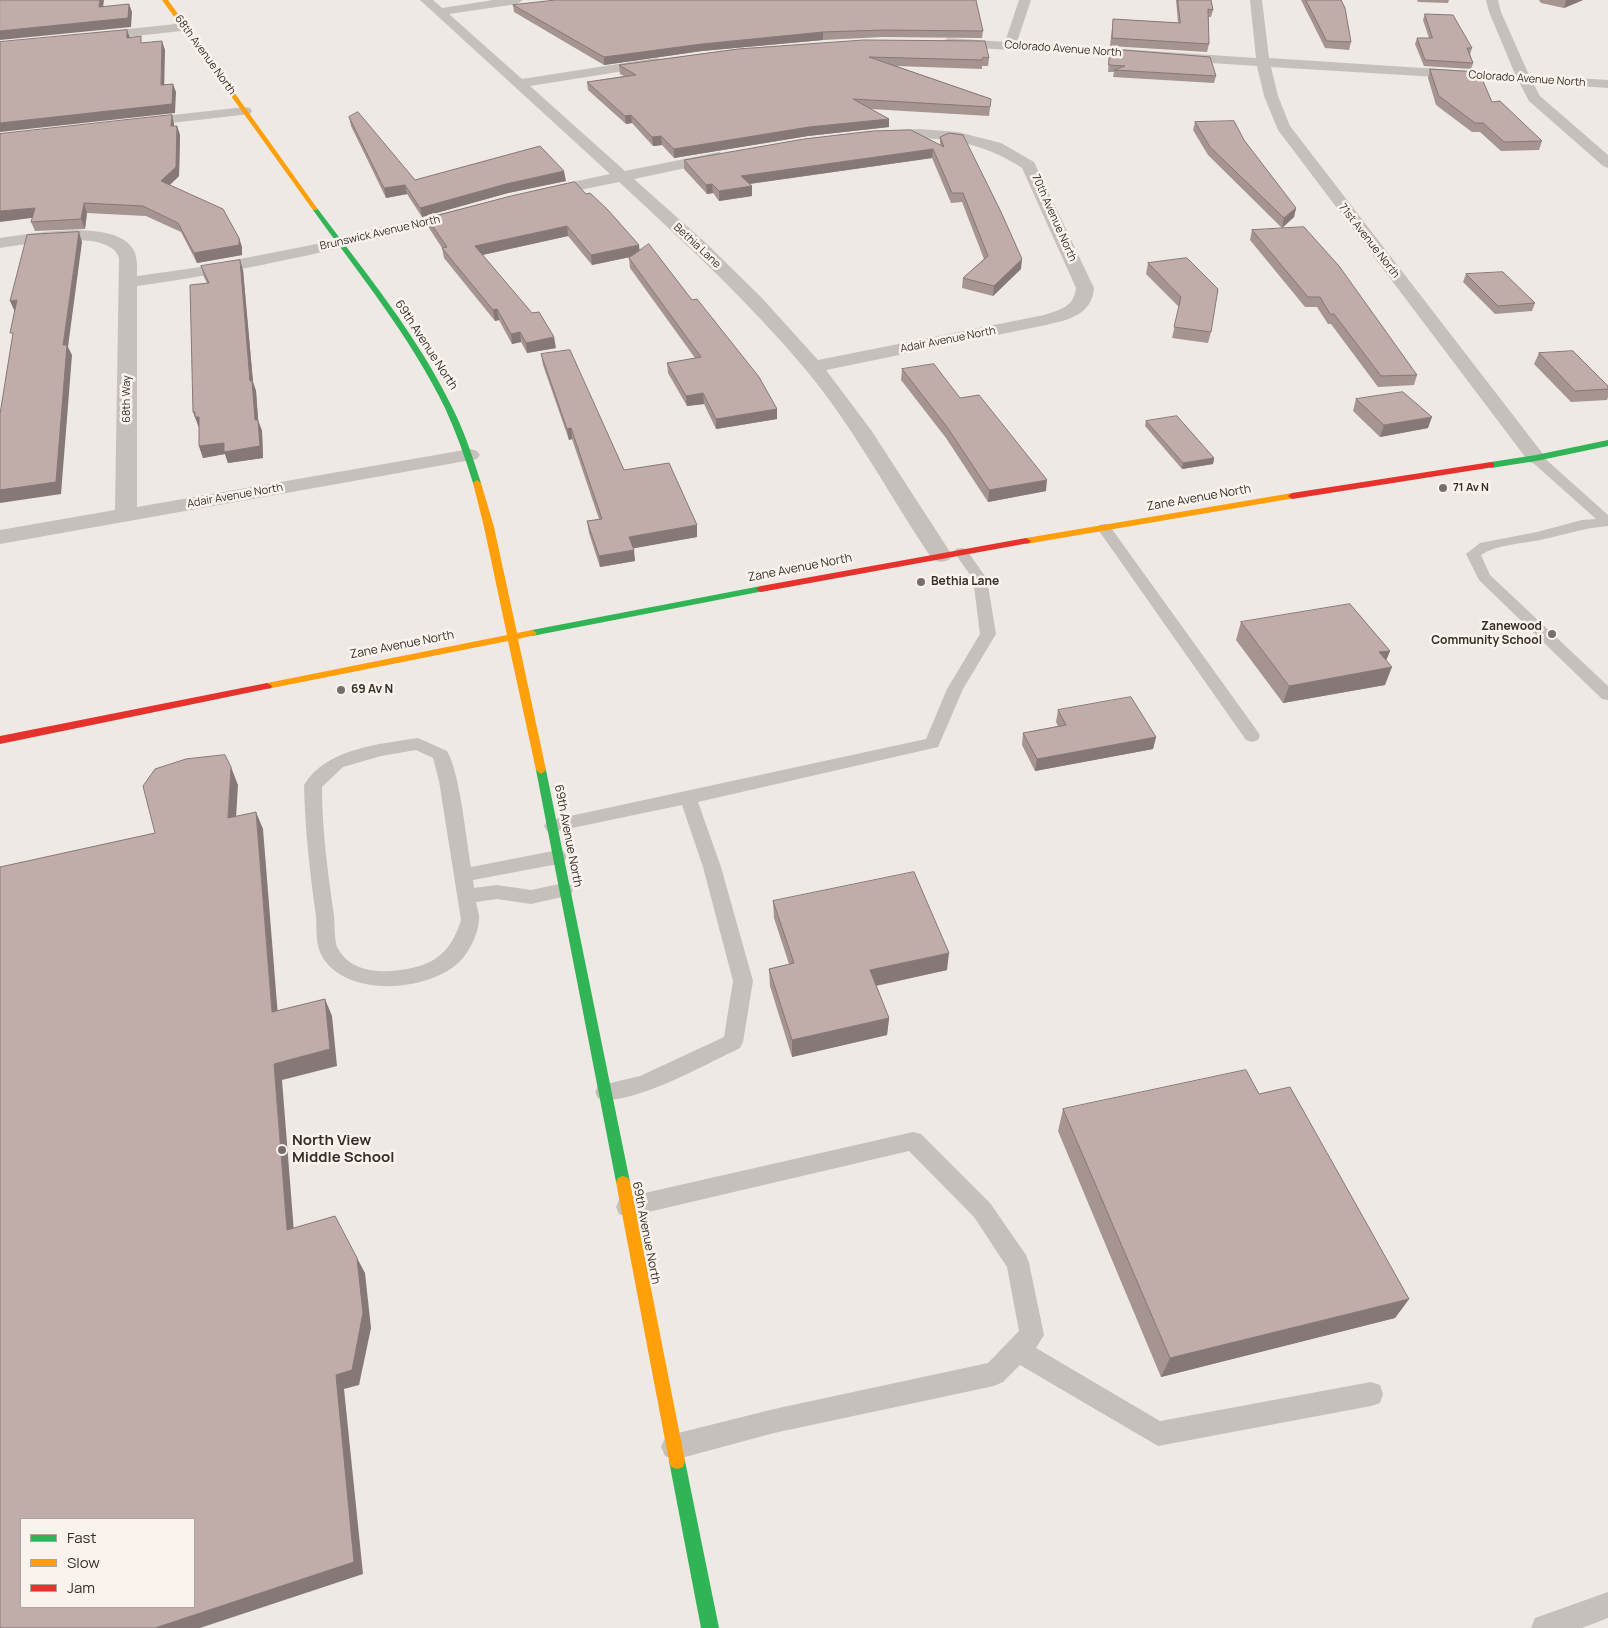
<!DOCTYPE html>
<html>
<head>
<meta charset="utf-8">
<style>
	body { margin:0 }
	#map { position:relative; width:1608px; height:1628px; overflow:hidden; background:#eee9e4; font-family:Manrope,sans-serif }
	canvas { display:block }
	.legend { position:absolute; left:20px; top:1518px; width:175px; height:90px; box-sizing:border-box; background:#f9f2ed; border:1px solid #aba49f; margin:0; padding:6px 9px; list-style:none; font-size:15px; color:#372e2b }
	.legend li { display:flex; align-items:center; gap:10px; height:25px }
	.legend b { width:25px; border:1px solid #aba49f }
</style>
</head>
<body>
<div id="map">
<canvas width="1608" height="1628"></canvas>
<ul class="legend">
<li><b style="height:6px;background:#30b455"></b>Fast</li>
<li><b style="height:6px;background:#ff9f0a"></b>Slow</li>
<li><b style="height:6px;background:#e5322d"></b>Jam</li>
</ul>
</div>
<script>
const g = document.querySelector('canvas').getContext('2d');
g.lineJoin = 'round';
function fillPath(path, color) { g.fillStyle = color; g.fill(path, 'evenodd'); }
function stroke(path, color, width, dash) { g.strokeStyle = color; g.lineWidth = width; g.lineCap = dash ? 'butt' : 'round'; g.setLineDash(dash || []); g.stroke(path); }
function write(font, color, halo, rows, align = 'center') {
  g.font = font + ' Manrope,sans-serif'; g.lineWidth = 5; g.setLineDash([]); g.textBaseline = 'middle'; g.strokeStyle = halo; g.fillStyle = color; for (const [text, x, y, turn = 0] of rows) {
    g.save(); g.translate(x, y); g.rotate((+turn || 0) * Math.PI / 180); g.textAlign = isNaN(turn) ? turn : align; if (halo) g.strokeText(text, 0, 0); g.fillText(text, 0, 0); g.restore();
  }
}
fillPath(new Path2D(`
	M1536,454L1541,455L1608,515V526C1583,528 1564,535 1540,540C1521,544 1498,544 1481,555L1490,575L1608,686V700L1602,699L1479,580L1466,554L1480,543L1537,532L1582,520L1596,519L1531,461L1529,458Z
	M1104,524L1109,525L1258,732L1260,736L1258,740L1252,742L1246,740L1097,528L1099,525Z
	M961,548L966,549L987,579L996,634L963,689L938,747L698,802L721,867L753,981L743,1042L740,1048C710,1062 627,1109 598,1098L595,1092L598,1086L640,1076L724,1037L733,981L703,867L682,805L553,832L547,831L544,826L547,821L926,739L947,689L980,634L973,579L954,552L956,549Z
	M418,738L447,751C460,773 466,838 471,867L558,850L564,852L567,857L564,862L558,864L473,880L474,888L497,885L531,890L564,883L571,885L573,890L571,895L531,904L497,899L476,902C477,908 480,915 479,920C478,935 468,955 457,964C425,992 348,997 323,958C315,945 317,931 316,917C310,873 305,830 304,785C326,748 380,744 418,738ZM416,750L433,758L439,781L461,920C453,946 440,962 412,968C391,972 364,975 346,959C343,956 339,951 337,947C334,937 335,926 334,916C328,873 322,831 322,787L343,767L381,756Z
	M913,1132L921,1134L990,1203L1026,1255L1029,1263L1044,1335L1036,1348L1160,1421L1371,1382L1380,1385L1383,1394L1380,1403L1371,1406L1158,1446L1020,1365L1003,1382L994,1386L774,1433L674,1460L665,1456L661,1447L665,1438L674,1434L774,1409L988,1363L1019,1331L1007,1267L974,1217L909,1151L627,1217L619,1214L616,1207L619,1200L627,1197Z
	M1608,1592V1618L1582,1628H1531L1535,1618Z`), '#c6c0bd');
fillPath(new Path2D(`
	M420,0H433L442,8L493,0H523L517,4L449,14L522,79L656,58L661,59L663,62L661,65L656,66L530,86L625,171L719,152L724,154L727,157L724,160L634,179L707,244L761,297L818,360L1044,315C1060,310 1074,307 1076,288L1022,168C977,138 933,137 881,138L876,137L874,134L876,131L920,129L958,132L1001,143L1034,162L1094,288C1092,315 1068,320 1046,325L826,370L871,430L952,555L949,560L941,562L933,560C890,497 855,429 806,370C749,302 684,242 619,182L541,198L535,196L533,193L535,190L610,174Z
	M1019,0H1031L1017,42L1256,58L1250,0H1262L1269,58L1515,74L1489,12L1486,0H1498L1501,12L1529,75L1608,80V88L1533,83L1540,96L1608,155V168L1603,166L1529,101L1519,82L1271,67L1278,96L1290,126L1543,454L1546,458L1543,462L1536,464L1529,462L1278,130L1264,96L1257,66L948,46L941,42L948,38L1005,42Z
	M185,23L191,27L190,30L91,41L85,37L91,33Z
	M245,107L250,108L252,111L250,114L136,127L131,126L129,123L131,120L136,119Z
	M465,208L471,210L473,213L471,216C360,244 250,271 137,286V507L470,449L477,451L480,455L477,459L0,544V530L115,510L119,258C110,227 24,245 0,248V238C30,234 114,218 133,249C138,257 137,267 137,276L194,268L337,240L373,229Z`), '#c6c0bd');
fillPath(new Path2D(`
	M313,208H317C365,272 418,336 453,409C465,433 473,458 481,483L480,485H474L473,483C465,457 456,432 445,408C410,336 359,274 313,210Z
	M1608,440V446L1536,461L1491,468L1487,465L1491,462L1536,455Z
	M761,586L766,589L764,591L532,636L527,633L532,630Z
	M541,766L546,770L630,1182L628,1186L623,1188L618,1186L616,1182L536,770Z
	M677,1453L683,1455L685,1461L719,1628H701L669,1461L671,1455Z`), '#30b455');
fillPath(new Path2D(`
	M162,0H168L317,208V210H313Z
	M477,480L481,483L494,527L517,633L532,630L537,633L535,635L518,639L546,770L541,774L536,770L508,641L267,689L262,686L267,683L507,635L484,527L473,483Z
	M1292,493L1295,494V498L1026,544L1021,541L1026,538Z
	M623,1176L628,1178L630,1182L685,1461L683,1467L677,1469L671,1467L669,1461L616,1182L618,1178Z`), '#ff9f0a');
fillPath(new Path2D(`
	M1491,462L1494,463V467L1292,499L1288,496L1292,493Z
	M1026,538L1031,541L1029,543L761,592L756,589L761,586Z
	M267,683L272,686L271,688L0,744V736Z`), '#e5322d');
fillPath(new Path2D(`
	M1176,0H1211L1213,10L1211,17H1208L1209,44L1207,52L1110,46L1113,19L1178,23Z
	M1301,0H1341L1351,42L1349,50L1325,48Z
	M1417,0H1449L1448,3L1418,2Z
	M1539,0H1583L1564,8L1541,3Z
	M513,5L983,31L982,38L883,37L823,40L702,51L604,65L514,12Z
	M1425,14L1472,48L1470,54L1473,63L1471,69L1424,66L1415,44L1417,38H1429L1423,20Z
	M738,49L989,58L988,66H982V69L896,66L991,99L989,116L871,109L889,127L808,136L674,158L662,145L653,146L632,123L626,124L588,90L587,82L624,76L620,74L619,65Z
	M1110,49L1216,76L1214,83L1113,77L1114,72H1108Z
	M1430,69L1492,102L1542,141L1539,150L1501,151L1480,132H1472L1436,105L1428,78Z
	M172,115L174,126H177L180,135L179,176L170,185L239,238L242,247V255L197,263L181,232L146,216L87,213L85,229L35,231L31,222L32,218Z
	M349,117L415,180L566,181L508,193L422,217L407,194L386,198L351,126Z
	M1195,122L1296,208L1294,217L1282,228L1208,155L1193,130Z
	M940,137L1021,269L993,296L962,288L963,278L984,259L962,202L951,203L932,158L750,184L752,186V196L719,201L713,193L707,194L684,169V160L940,145Z
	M511,196L640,250L692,300L777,409V419L716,429L704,404L687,406L668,373L667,363L695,358L630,268L629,258L630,257L592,265L568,236L483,255L556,348L527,353L521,342L512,344L499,320L495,321L444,258L442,248L429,228L427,218Z
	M1252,230L1417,375L1414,385L1378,387L1331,324H1328L1317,307H1305L1250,240Z
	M1187,258L1211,332L1208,343L1172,338L1179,307L1146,274L1148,263Z
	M201,266L243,270L253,382L256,391L258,420L262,431L263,458L228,463L225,454L203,458L199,446V428L207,283L204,277Z
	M1466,274L1535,303L1532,311L1495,314L1463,282Z
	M1539,353L1608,386V397L1607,400L1571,402L1534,364Z
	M541,354L624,470L697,525V537L633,548L635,561L600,567L589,533L587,521L599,519L572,439L569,440L543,365Z
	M902,369L960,398L1046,491L988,502L946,438L901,380Z
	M1356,399L1428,428L1380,437L1353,411Z
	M1146,421L1214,458L1213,464L1182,469L1145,426Z
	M1241,622L1390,651L1386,660L1385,685L1283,703L1236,640Z
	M1058,710L1156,737L1153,749L1035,771L1022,745L1023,733L1058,726L1056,722Z
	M773,901L947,970L876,986L889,1018L887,1035L792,1057L770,986L769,969L789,964L774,918Z
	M1259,1094L1409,1299L1395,1318L1161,1377L1058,1131L1063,1109Z`), '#a59490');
fillPath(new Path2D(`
	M100,0H104L102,15L99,7Z
	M1566,0H1583L1564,8Z
	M129,4L132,12L131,27L0,40V31Z
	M127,30L130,38H127Z
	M823,32V40L702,51L604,65V57L702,44Z
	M162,41L165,50L164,94L161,85Z
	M173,84L176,92L175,113L0,132V123Z
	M172,115L174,124V135L171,126Z
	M631,115L632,123L626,124L625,116Z
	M889,119V127L808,136L674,158V149L809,127Z
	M177,126L180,135L179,176L164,190L161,181Z
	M661,136L662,145L653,146L652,137Z
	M933,149L932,158L741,185V176Z
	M564,171L566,181L508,193L422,217L420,208L506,184Z
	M712,184L713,193L707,194L706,185Z
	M405,185L407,194L386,198L384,188Z
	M752,186V196L719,201V191Z
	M84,203L87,213L85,229L81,219Z
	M35,208L39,217L0,222V211Z
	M1296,208L1294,217L1282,228L1284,218Z
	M567,226L568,236L477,256L475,246Z
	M79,232L82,242L68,347L72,355L61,494L0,503V490L63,345Z
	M239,238L242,247V255L197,263L194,253Z
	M639,245L640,255L592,265L591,255Z
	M1022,259L1021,269L993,296L994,286Z
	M240,260L243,270L253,382L256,391L259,431L255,420L250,381Z
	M17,300L15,312L10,301Z
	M497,309L499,320L495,321L493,310Z
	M520,332L521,342L512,344L511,334Z
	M554,337L556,348L527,353L526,343Z
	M703,393L704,404L687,406L686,396Z
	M777,409V419L716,429V419Z
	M193,412H195L199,417V428Z
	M1432,417L1428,428L1380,437L1384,425Z
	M258,420L262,431L263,458L228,463L225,454L203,458L199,446Z
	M571,428L572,439L569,440L567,429Z
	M1214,458L1213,464L1182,469L1183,463Z
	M1047,480L1046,491L988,502L989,490Z
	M697,525V537L630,549L629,537Z
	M634,550L635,561L600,567L599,556Z
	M1390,651L1383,668L1379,652Z
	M1392,667L1385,685L1283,703L1289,686Z
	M1156,737L1153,749L1035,771L1037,759Z
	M231,767L238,785L235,835L228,818Z
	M256,812L263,829L279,1029L272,1012Z
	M949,953L947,970L869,987L870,970Z
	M325,999L332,1016L337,1066L282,1080L295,1245L287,1230L274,1064Z
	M889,1018L887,1035L792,1057V1040Z
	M357,1258L365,1273L371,1328L359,1385L344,1389L363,1574L200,1628H155L336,1375Z
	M1409,1299L1395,1318L1161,1377L1170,1358Z`), '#867876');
const building = new Path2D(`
	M0,0H100L99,7L129,4L128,18L0,31Z
	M556,0H976L983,31L883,30L823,32L702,44L604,57L513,5Z
	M1178,0H1211L1213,10L1208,9L1209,44L1112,38L1113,19L1180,23Z
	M1306,0H1341L1345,8L1351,42L1327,41Z
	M1425,14L1453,15L1472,48H1467L1473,63L1425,60L1417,38H1432Z
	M127,30V38L141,36V43L162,41L161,85L173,84L172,104L0,123V42Z
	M864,40L985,41L989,58L983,57L982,60L869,57L991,99L990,107L853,99L889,119L809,127L674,149L661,136L652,137L631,115L625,116L587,82L636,75L619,65L738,49Z
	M1110,49L1210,57L1216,76L1114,70L1125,66L1109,65Z
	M1430,69L1479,72L1492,102L1500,101L1542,141L1504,142L1483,123H1475L1439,96Z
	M358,112L415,180L540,146L564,171L506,184L420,208L405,185L384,188L349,117Z
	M172,115L171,126H177L176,167L161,181L223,209L239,238V245L194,253L178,223L143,206L84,203L81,219L31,222L35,208L0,211V134Z
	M1234,121L1244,140L1296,208L1284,218L1210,147L1195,122Z
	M911,130L944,147L940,137L949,133L963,135L1001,212L1022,259L994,286L963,278L988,256L963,193H952L933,149L741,176L752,186L719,191L712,184L706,185L684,160L804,139L873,131Z
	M575,182L586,194L590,193L608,210L639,245L591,255L567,226L475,246L532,313L539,312L554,337L526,343L520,332L511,334L497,309L493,310L442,248L447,247L427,218L511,196Z
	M1304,227L1339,266L1417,375L1381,376L1334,314H1330L1320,297H1308L1252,230Z
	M79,232L63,345H67L56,482L0,490V414L13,333H10L17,300L10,301L27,235Z
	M649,244L692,300L697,299L759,377L777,409L716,419L703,393L686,396L667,363L701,357L629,258Z
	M1187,258L1218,289L1211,332L1174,327L1181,297L1148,263Z
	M240,260L250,381L252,380L255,420H258L260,446L224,452V443L199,446V417H195V412H193L190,285L209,283L201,266Z
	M1503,272L1535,303L1498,306L1466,274Z
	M570,350L624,470L669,463L697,525L629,537L634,550L599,556L587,521L602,519L571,428L567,429L541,354Z
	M1573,351L1608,386V389L1575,391L1539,353Z
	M934,364L960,398L979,395L1047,480L989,490L947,427L902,369Z
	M1403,392L1432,417L1384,425L1356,399Z
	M1177,416L1214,458L1183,463L1146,421Z
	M1350,604L1390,651L1379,652L1392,667L1289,686L1241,622Z
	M1131,697L1156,737L1037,759L1023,733L1066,725L1058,710Z
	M225,755L231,767L228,818L256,812L272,1012L325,999L330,1049L274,1064L287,1230L335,1216L357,1258L363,1313L352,1370L336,1375L354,1562L155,1628H0V867L155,833L143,786L155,769L186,759ZM21,1519H194V1607H21Z
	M914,872L949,953L870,970L889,1018L792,1040L769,969L794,963L773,901Z
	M1246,1070L1259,1094L1290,1087L1409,1299L1170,1358L1063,1109Z`);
fillPath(building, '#c0aca8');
stroke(building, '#867876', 1);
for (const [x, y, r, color] of [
	[1443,488,5,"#776f6c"],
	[921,582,5,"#776f6c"],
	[1552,634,5,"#776f6c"],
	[341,690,5,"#776f6c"],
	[282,1150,5,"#776f6c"]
]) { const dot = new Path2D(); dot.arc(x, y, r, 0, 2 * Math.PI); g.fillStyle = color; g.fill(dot); stroke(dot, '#f9f2ed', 2); }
write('11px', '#372e2b', '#f9f2ed', [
	["Colorado Avenue North",1063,49,4],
	["68th Avenue North",205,55,54],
	["Colorado Avenue North",1527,79,4],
	["70th Avenue North",1054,218,66],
	["Brunswick Avenue North",380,233,-13],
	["71st Avenue North",1369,241,52],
	["Bethia Lane",697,246,43],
	["Adair Avenue North",948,340,-11],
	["68th Way",127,399,-90],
	["Adair Avenue North",235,496,-10]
]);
write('bold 11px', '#372e2b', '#f9f2ed', [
	["71 Av N",1453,488]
], 'left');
write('12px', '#372e2b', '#f9f2ed', [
	["69th Avenue North",426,345,57],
	["Zane Avenue North",1199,498,-10],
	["Zane Avenue North",800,568,-11],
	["Zane Avenue North",402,645,-11],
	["69th Avenue North",568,836,79],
	["69th Avenue North",646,1233,79]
]);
write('bold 12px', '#372e2b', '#f9f2ed', [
	["Bethia Lane",931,582],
	["Zanewood",1542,627,"right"],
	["Community School",1542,641,"right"],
	["69 Av N",351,690]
], 'left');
write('bold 15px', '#372e2b', '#f9f2ed', [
	["North View",292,1141],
	["Middle School",292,1158]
], 'left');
</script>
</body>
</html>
